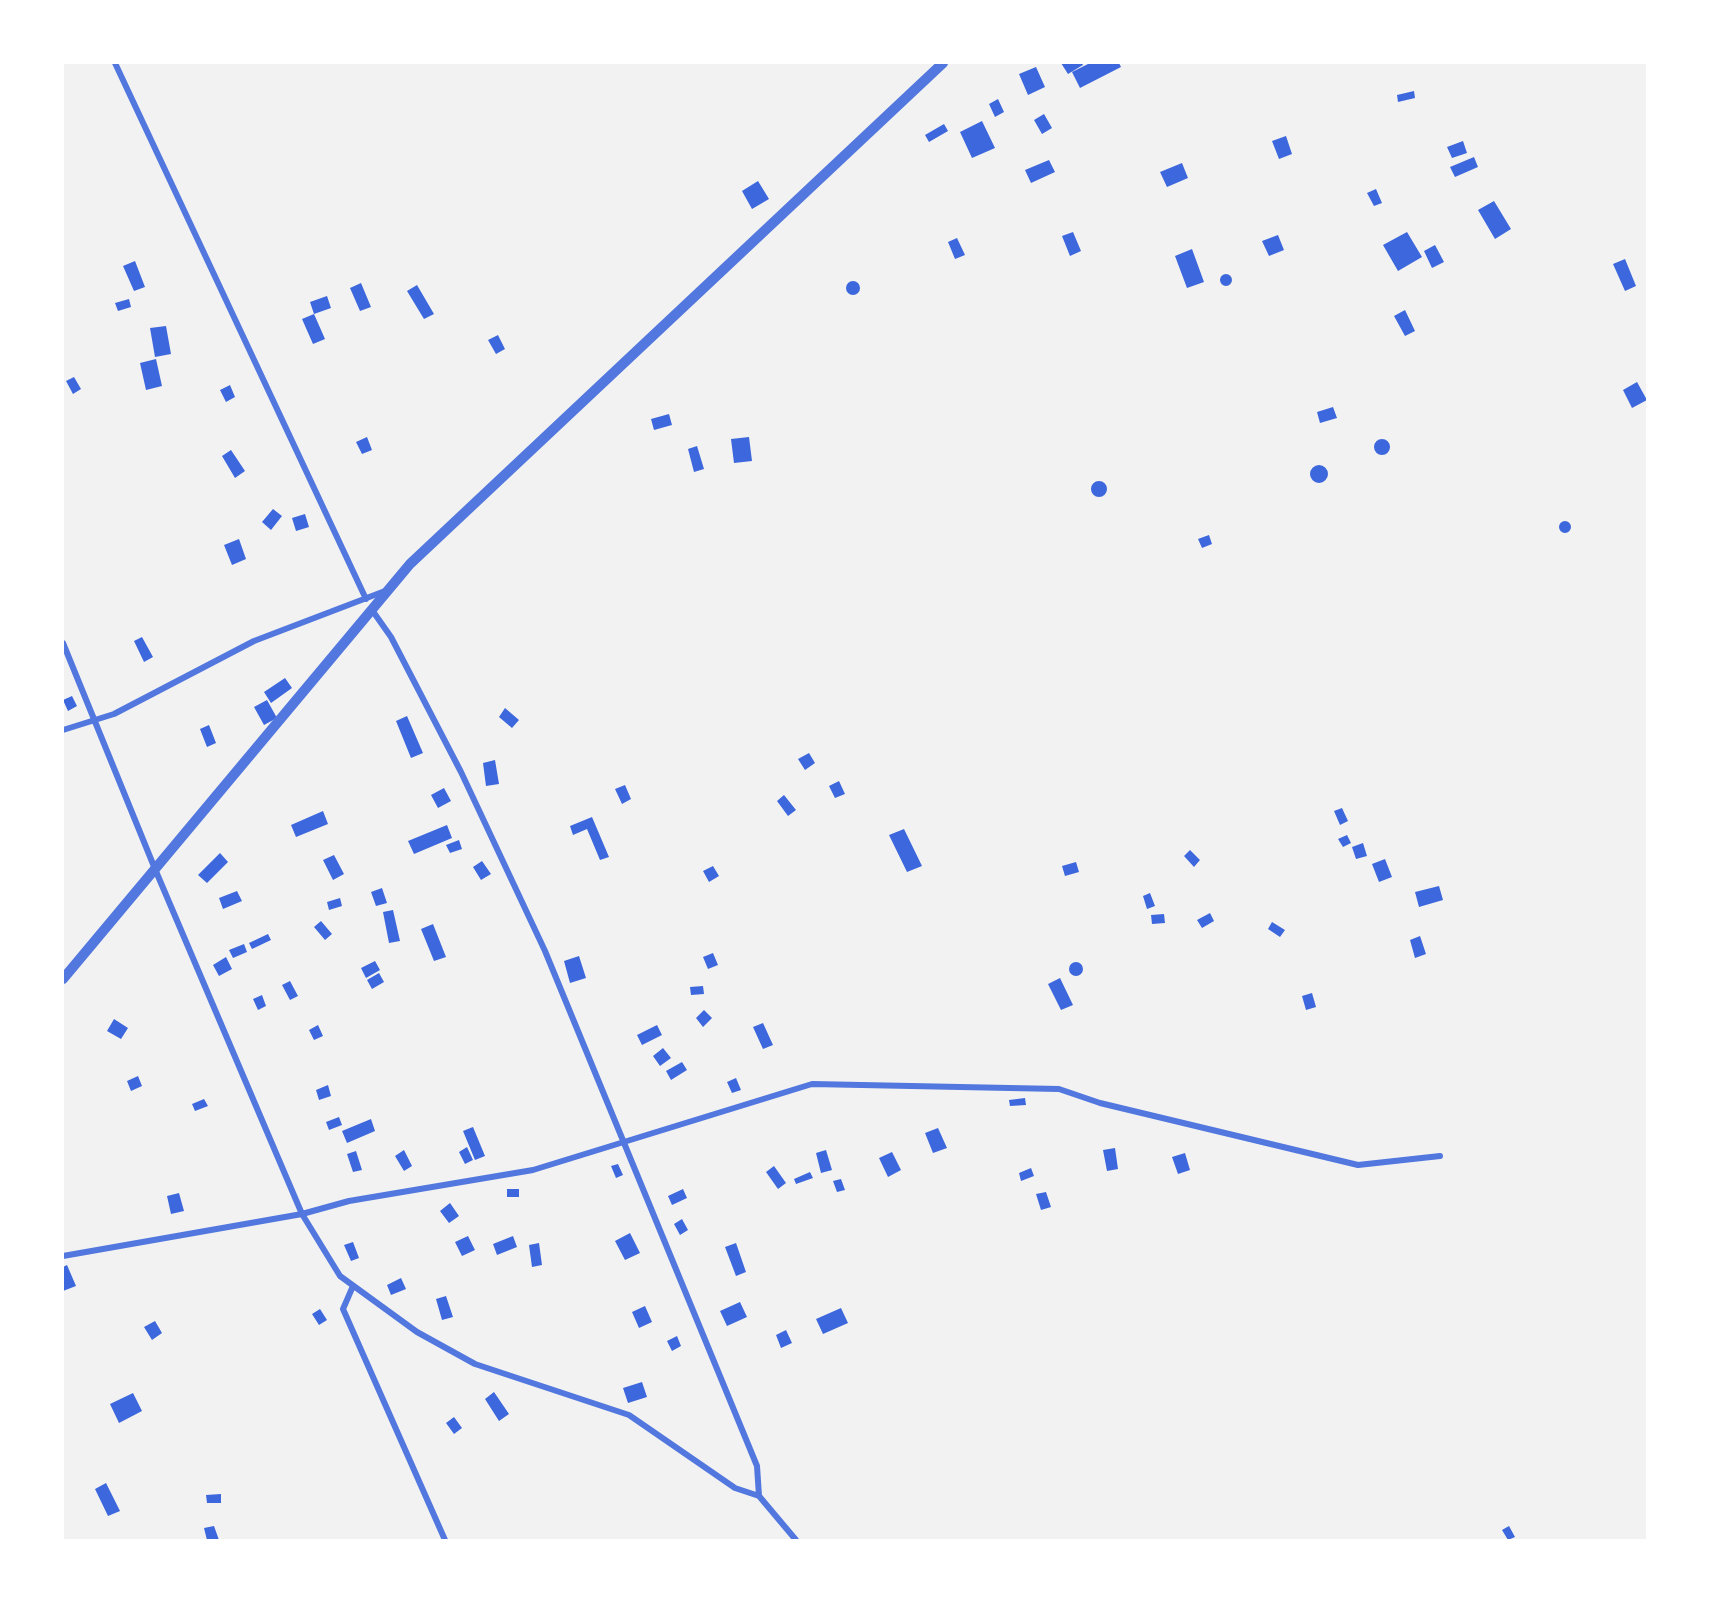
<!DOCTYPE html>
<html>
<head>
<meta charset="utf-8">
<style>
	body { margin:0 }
	#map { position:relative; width:1710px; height:1603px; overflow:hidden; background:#f2f2f2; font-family:Inter,sans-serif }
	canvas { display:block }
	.frame { position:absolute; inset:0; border:64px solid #fff; pointer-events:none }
</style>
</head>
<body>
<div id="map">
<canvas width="1710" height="1603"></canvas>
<div class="frame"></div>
</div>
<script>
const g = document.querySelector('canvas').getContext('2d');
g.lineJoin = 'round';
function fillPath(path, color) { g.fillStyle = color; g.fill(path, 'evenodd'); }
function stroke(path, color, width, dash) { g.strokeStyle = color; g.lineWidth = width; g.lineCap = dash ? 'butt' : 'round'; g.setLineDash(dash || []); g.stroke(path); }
fillPath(new Path2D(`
	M1061,63H1082L1083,65L1068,74Z
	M1090,63H1119L1121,67L1080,88L1072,72Z
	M1036,67L1045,87L1028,95L1019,74Z
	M1414,91L1415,98L1398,102L1397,95Z
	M998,99L1004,112L995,117L989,104Z
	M1044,114L1052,128L1042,134L1034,120Z
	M982,121L995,148L972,158L960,132Z
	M944,124L948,131L929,142L925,135Z
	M1286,136L1292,154L1279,159L1272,141Z
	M1463,141L1467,153L1452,158L1447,147Z
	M1474,157L1478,167L1455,177L1450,167Z
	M1049,160L1055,172L1031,183L1025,170Z
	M1182,163L1188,178L1167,187L1160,172Z
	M758,181L769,199L752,209L742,191Z
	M1376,189L1382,203L1374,206L1367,193Z
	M1494,201L1511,229L1495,239L1478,210Z
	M1073,232L1081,251L1070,256L1062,236Z
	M1407,232L1422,257L1398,271L1383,245Z
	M1278,235L1284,250L1269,256L1262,241Z
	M957,238L965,255L955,259L948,242Z
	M1435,245L1444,262L1432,268L1424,251Z
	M1192,249L1204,282L1187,288L1175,256Z
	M1625,259L1636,286L1625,291L1613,264Z
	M135,261L145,287L134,291L123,266Z
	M1220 280a6 6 0 1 1 12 0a6 6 0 1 1-12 0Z
	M846 288a7 7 0 1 1 14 0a7 7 0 1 1-14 0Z
	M361,283L371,307L360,311L350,288Z
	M417,285L434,314L424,319L407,291Z
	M327,296L331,308L314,314L310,302Z
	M129,299L131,307L118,311L115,303Z
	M1405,310L1415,331L1405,336L1394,316Z
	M314,314L325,339L313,344L302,319Z
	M166,326L171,354L155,357L150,328Z
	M498,335L505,349L496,354L488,340Z
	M156,359L162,386L146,390L140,363Z
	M74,377L81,389L73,394L66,381Z
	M1637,382L1647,400L1632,408L1623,390Z
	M230,385L235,397L226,402L220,390Z
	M1333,407L1337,418L1320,423L1317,412Z
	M669,414L672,425L654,430L651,419Z
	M367,437L372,450L362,454L356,442Z
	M749,437L752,461L734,463L731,439Z
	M1374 447a8 8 0 1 1 16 0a8 8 0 1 1-16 0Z
	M697,446L704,469L694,472L688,449Z
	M231,450L245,471L235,478L222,456Z
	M1310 474a9 9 0 1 1 18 0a9 9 0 1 1-18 0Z
	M1091 489a8 8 0 1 1 16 0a8 8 0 1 1-16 0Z
	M273,509L282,516L271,530L262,522Z
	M305,514L309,527L296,531L292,518Z
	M1559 527a6 6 0 1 1 12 0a6 6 0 1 1-12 0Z
	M1209,535L1212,544L1202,548L1198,539Z
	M239,539L246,559L232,565L224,545Z
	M142,637L153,657L144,662L134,641Z
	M285,678L292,688L271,703L264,692Z
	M72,696L77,706L68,711L63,700Z
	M267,700L277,718L264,725L254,707Z
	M505,708L519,720L512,728L499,717Z
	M407,716L423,753L411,758L396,721Z
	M209,725L216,743L207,747L200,729Z
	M809,753L815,763L805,770L798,759Z
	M495,760L499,784L486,786L483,763Z
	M839,781L845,794L835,798L829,786Z
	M625,785L631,799L622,804L615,789Z
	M444,788L451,801L438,808L431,795Z
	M784,795L796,810L788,816L777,801Z
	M1342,808L1348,821L1340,825L1334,811Z
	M323,811L328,824L296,837L291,825Z
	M592,817L609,857L600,860L587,829L573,835L570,826Z
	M447,825L452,838L414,854L408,841Z
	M904,829L922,866L907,872L889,835Z
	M1347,835L1351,843L1343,847L1338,839Z
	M459,840L462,849L450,853L446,845Z
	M1363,843L1367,856L1356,859L1352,847Z
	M1190,850L1200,860L1194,867L1184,856Z
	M220,853L228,862L207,883L198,875Z
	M334,855L344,874L333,880L323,860Z
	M1385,859L1392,877L1379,882L1372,864Z
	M482,861L491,874L481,880L473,867Z
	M1076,862L1079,872L1065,876L1062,866Z
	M713,866L719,876L709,882L703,871Z
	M1439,886L1443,900L1419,907L1415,892Z
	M382,888L387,903L376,906L371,892Z
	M237,891L242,901L223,909L219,898Z
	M1150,893L1155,906L1147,909L1143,896Z
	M340,898L342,906L329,910L327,902Z
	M393,910L400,941L389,943L383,912Z
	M1210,913L1214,921L1202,928L1197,920Z
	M1164,914L1165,923L1152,924L1151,915Z
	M321,921L332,934L325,940L314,927Z
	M1272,922L1285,930L1280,937L1268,929Z
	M433,924L446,957L434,961L421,929Z
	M268,934L271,940L252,949L249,943Z
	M1420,936L1426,954L1415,958L1410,940Z
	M244,944L247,952L233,958L229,950Z
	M713,953L718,965L708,969L703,957Z
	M579,956L586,978L570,983L564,961Z
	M226,957L232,969L219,976L213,965Z
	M375,961L380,970L366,978L361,968Z
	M1069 969a7 7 0 1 1 14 0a7 7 0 1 1-14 0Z
	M379,973L384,982L372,989L367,980Z
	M1060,978L1073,1005L1061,1010L1048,984Z
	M290,981L298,996L290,1000L282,985Z
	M703,986L704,994L691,995L690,987Z
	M1312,993L1316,1007L1306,1010L1302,996Z
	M262,995L266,1006L258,1010L253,999Z
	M704,1010L712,1018L703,1027L696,1018Z
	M114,1019L128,1028L121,1039L107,1031Z
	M763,1023L773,1045L763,1049L753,1027Z
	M318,1025L323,1036L314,1040L309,1030Z
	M657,1025L662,1035L642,1045L637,1035Z
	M663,1048L671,1058L660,1066L653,1056Z
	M682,1062L687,1070L671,1080L666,1071Z
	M138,1076L142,1086L131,1091L127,1081Z
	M736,1078L741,1090L732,1093L727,1082Z
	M328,1085L331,1096L319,1100L316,1090Z
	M1025,1098L1026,1105L1010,1106L1009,1100Z
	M204,1099L208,1106L195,1111L192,1104Z
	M339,1117L342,1125L329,1130L326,1122Z
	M371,1119L375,1131L347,1143L342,1131Z
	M473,1127L485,1156L475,1160L463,1131Z
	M938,1128L947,1148L933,1153L925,1133Z
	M467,1147L473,1160L465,1164L459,1152Z
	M1115,1148L1118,1169L1107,1171L1103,1150Z
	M404,1150L412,1166L404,1171L395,1156Z
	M826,1150L832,1170L821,1173L816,1153Z
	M356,1151L362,1170L353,1172L347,1154Z
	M892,1152L901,1170L888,1177L879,1158Z
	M1185,1153L1190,1170L1178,1174L1172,1157Z
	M618,1164L623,1175L616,1178L611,1166Z
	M774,1166L786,1183L778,1189L766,1172Z
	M1031,1168L1034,1176L1021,1181L1019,1173Z
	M810,1172L813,1178L796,1184L794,1179Z
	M841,1179L845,1190L837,1192L833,1181Z
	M507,1189H519V1197H507Z
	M683,1189L687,1198L672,1205L668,1196Z
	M1046,1192L1051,1207L1041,1210L1036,1194Z
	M179,1193L184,1211L171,1214L167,1196Z
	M450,1203L459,1216L449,1223L440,1211Z
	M682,1219L688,1230L680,1235L674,1224Z
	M630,1233L640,1253L625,1260L615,1241Z
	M468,1236L475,1250L462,1256L455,1242Z
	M513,1236L517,1247L497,1255L493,1244Z
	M353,1242L359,1258L351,1261L344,1245Z
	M539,1243L542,1265L532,1267L529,1245Z
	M736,1243L746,1272L736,1276L725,1247Z
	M67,1265L76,1286L63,1291V1267Z
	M401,1278L406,1289L391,1295L387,1285Z
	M446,1296L453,1317L442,1320L436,1299Z
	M740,1302L747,1317L727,1326L720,1311Z
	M645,1306L652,1322L639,1328L632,1312Z
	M841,1308L848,1323L823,1334L816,1319Z
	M320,1309L327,1320L319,1325L312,1314Z
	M155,1321L162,1333L152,1340L144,1327Z
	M786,1330L792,1343L781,1348L776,1335Z
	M677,1336L681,1346L672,1351L667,1341Z
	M642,1382L647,1397L628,1403L623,1388Z
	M494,1392L509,1414L499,1421L485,1399Z
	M133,1393L142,1411L119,1423L110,1404Z
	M454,1417L462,1428L454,1434L446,1423Z
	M106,1483L120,1511L108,1516L95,1489Z
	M221,1494V1503H207L206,1495Z
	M214,1526L219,1540H207L204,1528Z
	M1509,1526L1515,1537L1508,1540L1502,1530Z`), '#3d67dc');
stroke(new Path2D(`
	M115,63L366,599
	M372,610L391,637L461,772L545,951L757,1466L759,1496
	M63,643L155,869L302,1214L340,1276L417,1332L475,1364L629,1415L735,1488L759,1496L796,1540
	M63,730L114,714L254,641L385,591
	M63,1256L302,1214L349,1201L533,1170L812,1084L1059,1089L1100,1103L1358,1165L1440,1156
	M353,1286L343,1309L445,1540`), '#5277de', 6);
stroke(new Path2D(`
	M63,979L410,564L943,63`), '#5277de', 10);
</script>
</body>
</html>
